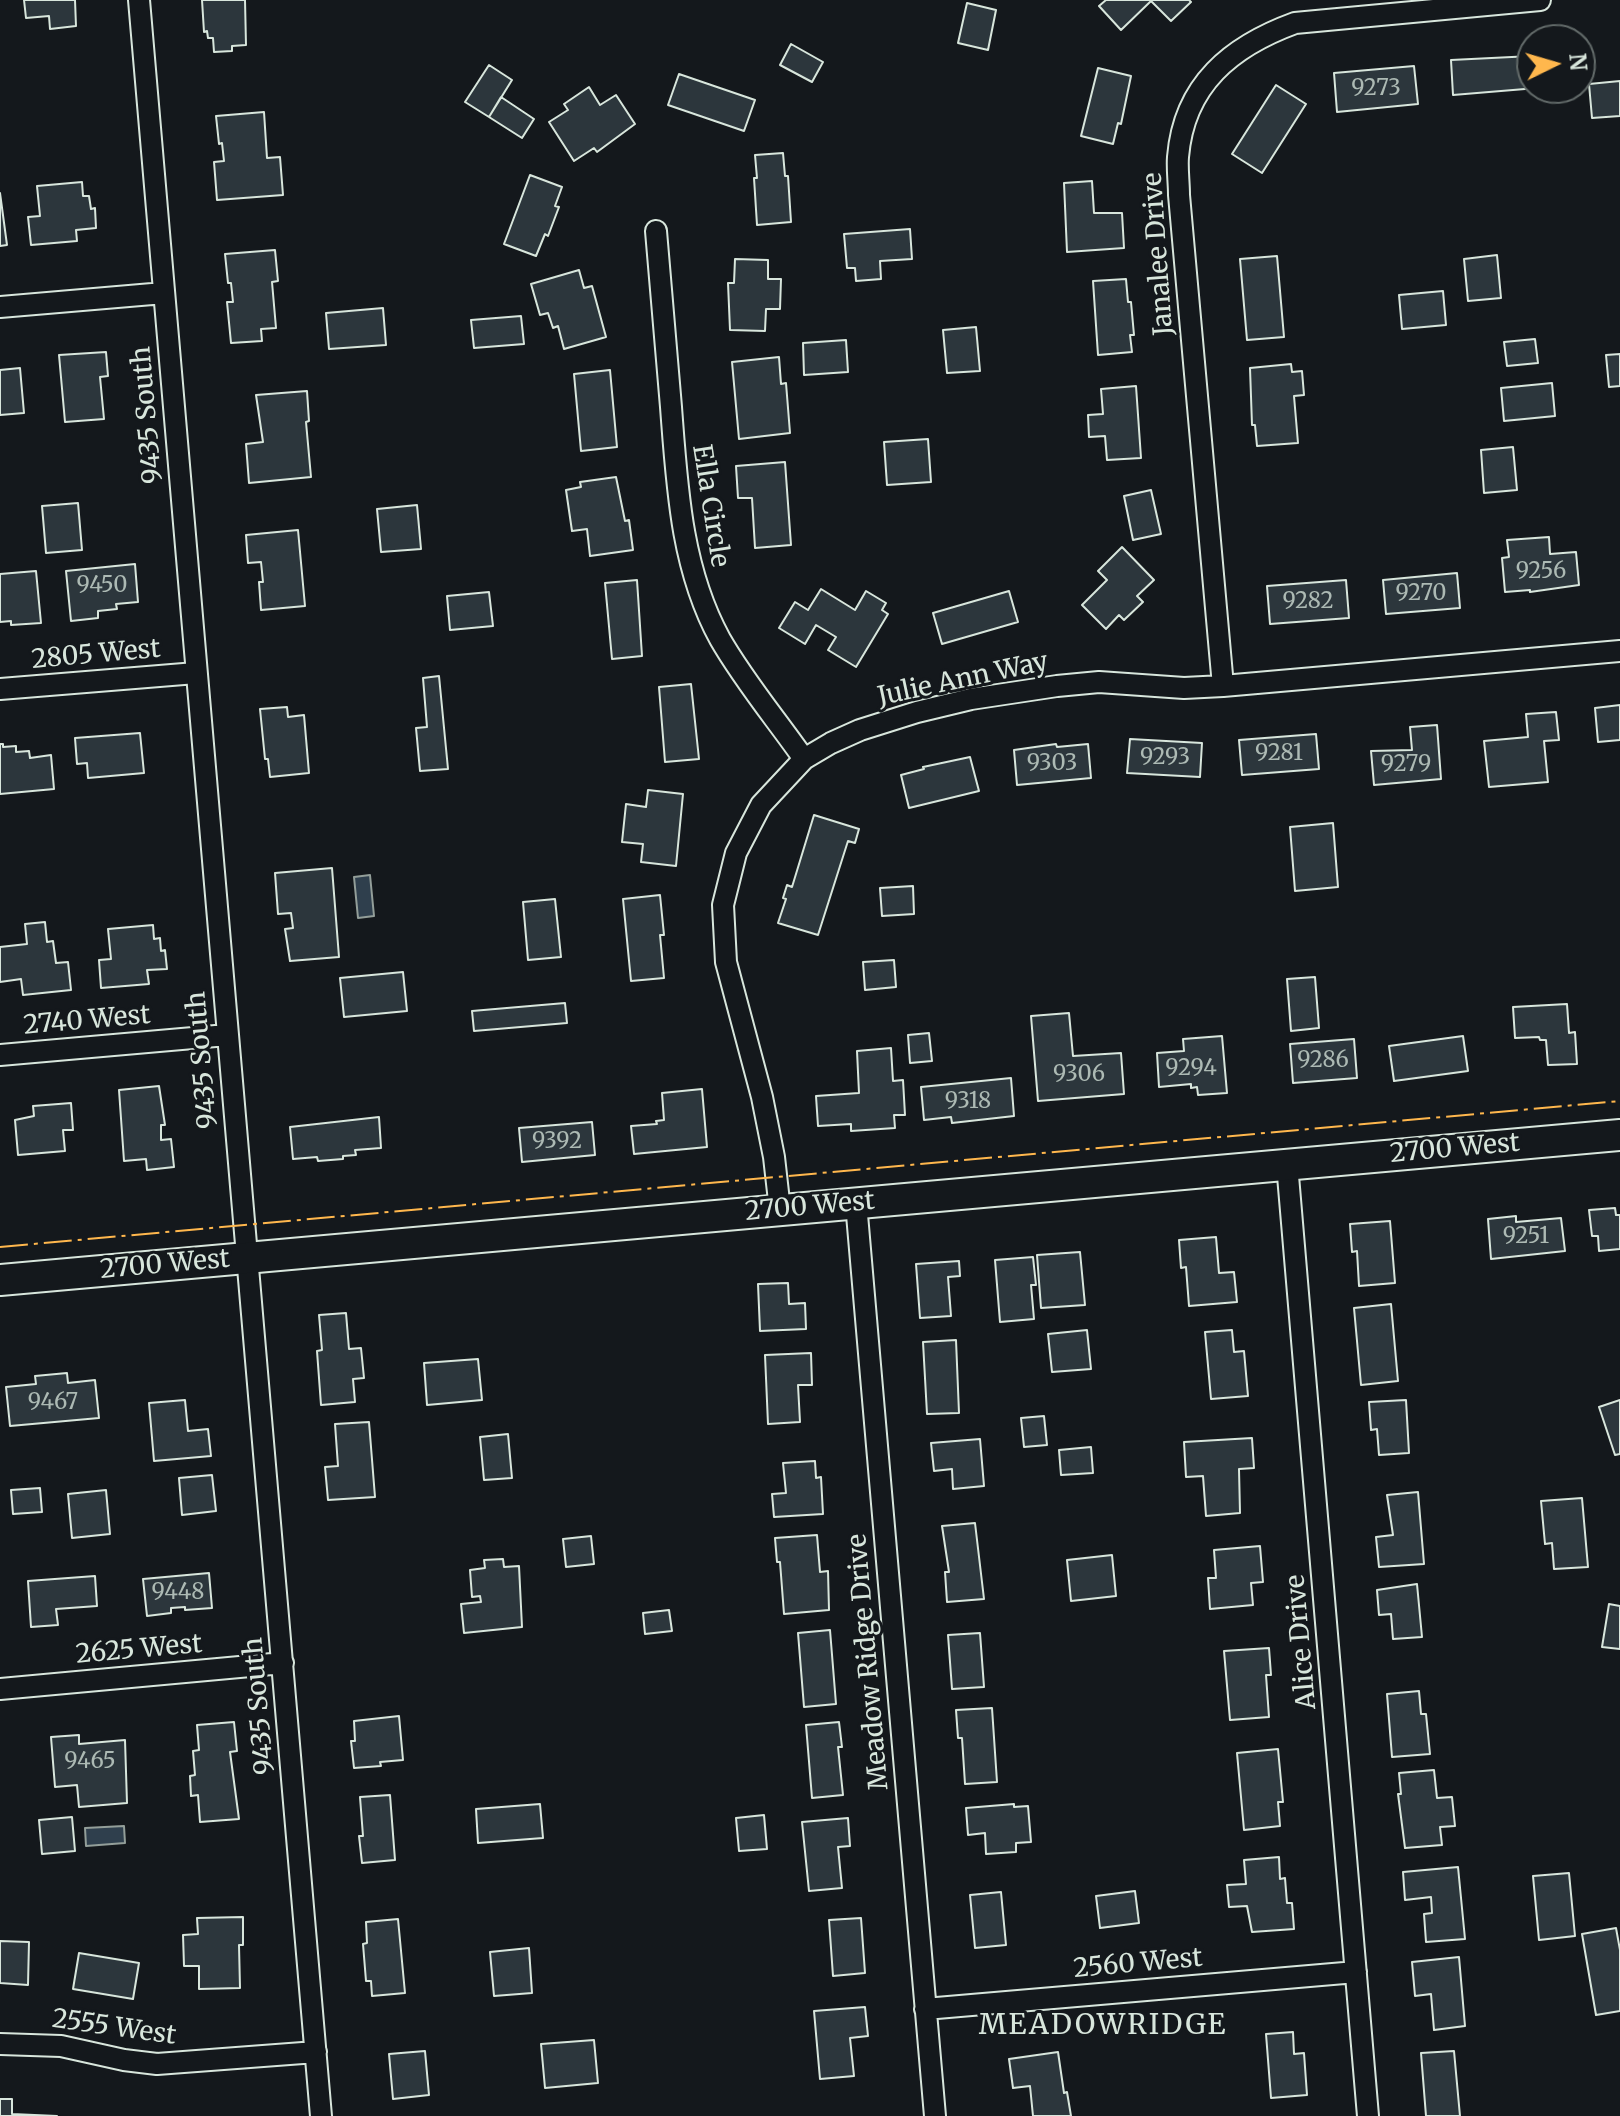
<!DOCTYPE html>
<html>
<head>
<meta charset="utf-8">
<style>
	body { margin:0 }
	#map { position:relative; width:1620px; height:2116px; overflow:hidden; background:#14181c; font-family:Merriweather,serif }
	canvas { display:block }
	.north { position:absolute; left:1516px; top:24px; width:80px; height:80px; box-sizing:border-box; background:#14181c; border:2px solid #626a69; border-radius:50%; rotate:85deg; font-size:22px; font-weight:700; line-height:32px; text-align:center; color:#d8e6dc }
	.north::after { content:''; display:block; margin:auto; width:28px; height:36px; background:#ffb74d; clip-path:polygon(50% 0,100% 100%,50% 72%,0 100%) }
</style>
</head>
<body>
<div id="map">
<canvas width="1620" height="2116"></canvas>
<div class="north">N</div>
</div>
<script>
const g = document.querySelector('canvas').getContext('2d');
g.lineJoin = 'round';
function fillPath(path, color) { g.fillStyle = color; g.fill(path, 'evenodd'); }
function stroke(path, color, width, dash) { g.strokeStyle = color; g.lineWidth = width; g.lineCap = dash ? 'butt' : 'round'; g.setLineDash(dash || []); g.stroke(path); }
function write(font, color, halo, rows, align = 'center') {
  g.font = font + ' Merriweather,serif'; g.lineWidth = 6; g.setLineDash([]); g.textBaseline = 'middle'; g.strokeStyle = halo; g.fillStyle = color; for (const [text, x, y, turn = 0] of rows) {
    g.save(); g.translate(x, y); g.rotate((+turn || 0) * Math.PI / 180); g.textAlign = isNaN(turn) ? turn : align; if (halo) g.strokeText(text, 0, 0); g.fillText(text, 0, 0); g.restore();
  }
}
const water = new Path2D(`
	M370,875L374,916L358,918L354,877Z
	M124,1826L125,1843L86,1846L85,1828Z`);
fillPath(water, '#2f3f4d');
stroke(water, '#939e99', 2);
const building = new Path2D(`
	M24,0H75L76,26L50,29L49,16L26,18Z
	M202,0H245L246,45L232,46V51L214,52L213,38H208L207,31L204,32Z
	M1106,0H1189L1191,2L1171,21L1151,1L1121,30L1099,6Z
	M967,3L996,10L988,50L958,43Z
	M791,44L823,62L812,82L780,65Z
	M1532,56V88H1537L1453,95L1451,60Z
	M489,65L512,80L489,117L465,102Z
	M1414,66L1418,104L1337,112L1334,73Z
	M1098,68L1131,76L1121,124L1118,123L1113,144L1081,136Z
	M679,74L755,100L744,131L668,105Z
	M1620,81V116L1592,118L1589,84Z
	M1276,85L1306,104L1262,173L1232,154Z
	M589,87L600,105L616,95L635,124L597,152L594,148L574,161L549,122L568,110L564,104Z
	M501,97L534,119L522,138L489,117Z
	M264,112L267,158L280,157L283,195L217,200L214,162L224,161L222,143L219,144L216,116Z
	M783,153L785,176H788L791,222L757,225L754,178H757L755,155Z
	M530,175L562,187L555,206L559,207L548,236L545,234L536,256L504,244Z
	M1092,181L1094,213H1122L1124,248L1067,252L1064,183Z
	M82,182L83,196H89L91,209L95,208L96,228L76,230L77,241L31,245L28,217L40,216L37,186Z
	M0,193L7,245L0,246Z
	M910,229L912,259L880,261L881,279L856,281L855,268H847L844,234Z
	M275,250L278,281L272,282L276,328L261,329L262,341L231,343L227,302H233L231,283H228L225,254Z
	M1497,255L1501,298L1468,301L1464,259Z
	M1277,256L1284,337L1247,340L1240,259Z
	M735,259L768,260V279H781L780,309H766L765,331L730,330L728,283H734Z
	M579,270L584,288L592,286L606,337L564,349L558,326L553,328L548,313L540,315L531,284Z
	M1126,279L1128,302H1131L1134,335H1130L1132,352L1098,355L1093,281Z
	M1443,291L1446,325L1402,329L1399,295Z
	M383,308L386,345L329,349L326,313Z
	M521,316L524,344L474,348L471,320Z
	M976,327L980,371L947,373L943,330Z
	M1535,339L1538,363L1507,366L1504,342Z
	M846,340L848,372L804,375L803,343Z
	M106,352L108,376L100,377L104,419L65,422L59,355Z
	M1620,354V386L1609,387L1606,355Z
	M779,357L781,384L786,383L790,433L739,439L732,362Z
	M1291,364L1292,372L1302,371L1304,395L1294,396L1298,443L1257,446L1255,425H1252L1250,368Z
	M20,368L24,413L0,415V370Z
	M610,370L617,447L581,451L574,374Z
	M1552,383L1555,416L1504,421L1501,388Z
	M1136,386L1141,458L1107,460L1105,436L1089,437L1088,415L1103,414L1101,389Z
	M307,391L309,421L306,422L311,477L249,483L246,444L263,442L256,395Z
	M928,439L931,482L887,485L884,442Z
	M1513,447L1517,490L1484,493L1481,450Z
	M785,462L791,545L755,548L752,498H738L736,466Z
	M616,477L625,521L629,520L633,550L590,556L587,529L572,531L566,490L581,487L580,482Z
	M1151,490L1161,534L1133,540L1124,496Z
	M78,503L82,550L46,553L42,506Z
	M417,505L421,549L381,552L377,509Z
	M298,530L305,606L261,610L259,582H263L261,562L248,563L246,535Z
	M1549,537L1550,554L1576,552L1579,585L1530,592V590L1505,592L1502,558L1509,557L1507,540Z
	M1122,547L1154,580L1137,596L1143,602L1124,620L1119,615L1106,629L1082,605L1107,580L1098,571Z
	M135,564L138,602L116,604L117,609L98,611V618L71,621L66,571Z
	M36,571L41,623L11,625V621L0,622V574Z
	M1457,573L1460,608L1386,614L1383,580Z
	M637,580L642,656L612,659L605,583Z
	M1346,580L1349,618L1270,624L1267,586Z
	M821,589L855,610L866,591L886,603L882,610L888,614L856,667L828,650L836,637L816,625L805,644L779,628L795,602L808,610Z
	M1009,591L1018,622L942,644L933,613Z
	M489,592L493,626L450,630L447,596Z
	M439,676L448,769L420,771L416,728L427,727L423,678Z
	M691,684L699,759L665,762L659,687Z
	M1620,705V740L1598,742L1595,708Z
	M287,707L288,717L304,715L309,773L270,777L268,759H265L260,709Z
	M1556,712L1559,740L1544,741L1548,782L1489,787L1484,741L1528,737L1526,714Z
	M1437,725L1441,779L1374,785L1371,751L1412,750L1410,727Z
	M140,733L144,773L88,778L87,763L77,764L75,738Z
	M1316,734L1319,769L1242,775L1239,740Z
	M1130,739L1202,743L1200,777L1127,773Z
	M0,744H3V747L16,746V752L29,751L30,758L51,755L54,789L0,794Z
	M1056,744L1057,747L1088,744L1091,778L1017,785L1014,750Z
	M970,757L979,791L909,808L901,775L924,769L923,767Z
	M648,790L683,794L676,866L641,862L643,844L622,842L626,804L646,807Z
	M814,815L859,829L855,843L848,841L818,935L778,923L786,899L783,898L787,885L792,887Z
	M1333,823L1338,887L1295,891L1290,827Z
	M332,868L339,957L290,961L285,929L293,928L291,913L278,914L275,873Z
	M913,886L914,914L882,916L880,888Z
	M660,895L664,935H660L664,978L631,981L623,899Z
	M555,899L561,957L528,960L523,902Z
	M45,922L47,942L53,941L56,963L68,962L71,990L23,995L21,979L0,982V947L27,944L25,924Z
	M153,925L154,939L160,938L161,951L165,950L167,969L147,970L149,984L101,988L99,960L111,959L108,929Z
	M894,960L896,987L865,990L863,962Z
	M403,972L407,1011L344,1017L340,978Z
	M1315,977L1319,1028L1291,1031L1287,979Z
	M565,1003L567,1023L474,1031L472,1011Z
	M1567,1004L1569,1033L1575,1032L1577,1064L1548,1065L1546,1040H1540L1539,1037L1515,1038L1513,1007Z
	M1069,1013L1073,1056L1121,1053L1124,1094L1038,1101L1031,1016Z
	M929,1033L932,1061L910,1063L908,1035Z
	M1222,1036L1227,1093L1198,1095L1197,1087L1191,1088V1084L1159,1087L1157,1053L1184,1051L1183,1039Z
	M1463,1036L1468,1071L1394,1081L1389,1046Z
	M1354,1039L1357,1078L1293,1083L1290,1044Z
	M891,1048L893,1081L903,1080L905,1115H894L895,1128L851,1131V1124L818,1126L816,1096L859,1093L857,1051Z
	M1011,1078L1014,1116L952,1123L951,1117L924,1120L921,1087Z
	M159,1086L165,1125H161V1140L171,1139L174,1167L147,1170L146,1159L124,1161L119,1090Z
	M702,1089L707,1147L634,1154L631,1126L657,1124L656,1121L664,1120L662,1093Z
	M71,1103L73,1130H63L65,1151L18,1155L15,1120L34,1116L33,1106Z
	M379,1117L381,1148L355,1150L356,1155L343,1156V1159L318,1161L317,1157L293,1159L290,1127Z
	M592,1122L595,1155L522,1162L519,1128Z
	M1615,1208L1616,1215H1620V1249L1599,1251L1598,1236H1592L1589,1210Z
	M1516,1216V1222L1561,1218L1565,1251L1491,1259L1488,1219Z
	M1390,1221L1395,1283L1359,1286L1357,1251L1352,1252L1350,1224Z
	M1216,1237L1219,1273L1234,1272L1237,1302L1189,1306L1186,1267L1181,1268L1179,1240Z
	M1080,1252L1085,1305L1041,1308L1037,1255Z
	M1033,1257L1036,1285H1031L1034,1319L1000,1322L995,1260Z
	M959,1261L960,1276L948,1277L951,1316L920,1318L916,1264Z
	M788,1283L789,1304L805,1303L806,1329L760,1331L758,1284Z
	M1391,1304L1398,1381L1361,1385L1354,1308Z
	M346,1313L349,1349L361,1348L364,1378L353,1379L355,1402L321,1405L317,1351L322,1350L319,1315Z
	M1087,1330L1091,1369L1052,1372L1048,1334Z
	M1232,1330L1234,1352L1244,1351L1248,1396L1211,1399L1205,1332Z
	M956,1340L959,1413L927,1414L923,1342Z
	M811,1353L812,1385H798L800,1422L768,1424L765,1355Z
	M478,1359L482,1400L427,1405L424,1363Z
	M67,1373L68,1383L95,1380L99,1418L10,1426L6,1387L36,1384L35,1376Z
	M185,1400L188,1431L208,1429L211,1456L154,1461L149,1403Z
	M1406,1400L1409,1453L1379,1455L1377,1429L1371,1430L1369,1402Z
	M1620,1400V1454L1615,1455L1599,1407Z
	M1044,1416L1047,1445L1024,1447L1021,1418Z
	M369,1422L375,1497L328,1500L325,1467L338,1466L335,1424Z
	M508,1434L512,1478L484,1480L480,1437Z
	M1252,1438L1254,1468L1239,1469L1240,1513L1206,1516L1203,1476L1186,1477L1184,1442Z
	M980,1439L984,1486L953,1489L952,1469L934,1471L931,1443Z
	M1091,1447L1093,1473L1061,1475L1059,1450Z
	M815,1461L816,1478L821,1477L823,1514L774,1517L772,1494L786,1493L783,1463Z
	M212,1475L216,1511L182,1515L179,1478Z
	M40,1488L42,1512L13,1514L11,1490Z
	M106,1490L110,1534L72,1538L68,1494Z
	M1418,1492L1424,1564L1379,1567L1376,1537L1393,1535L1387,1495Z
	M1582,1498L1588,1567L1554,1569L1552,1543L1545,1544L1541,1501Z
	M975,1523L984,1599L947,1602L945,1572H949L942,1526Z
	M817,1535L820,1572L828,1571L829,1610L784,1614L780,1562H777L775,1538Z
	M591,1536L594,1564L566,1567L563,1539Z
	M1260,1546L1263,1582L1251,1583L1253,1605L1210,1609L1208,1578H1216L1214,1550Z
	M1112,1555L1116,1596L1071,1601L1067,1560Z
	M503,1559L504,1567L519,1566L522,1627L464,1633L461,1604L481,1602L480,1596L472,1597L470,1570L485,1568L484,1560Z
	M209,1573L212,1608L185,1610V1607L171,1608V1613L147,1616L143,1579Z
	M95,1576L97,1606L56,1609L58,1625L31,1627L28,1581Z
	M1417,1584L1422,1637L1393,1639L1391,1614L1379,1615L1377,1590Z
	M1609,1604L1620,1606V1649L1602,1647Z
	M669,1610L672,1631L645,1634L643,1613Z
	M830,1630L836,1704L804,1707L798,1633Z
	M980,1633L984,1687L952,1689L948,1635Z
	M1269,1648L1271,1675H1266L1269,1717L1230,1720L1224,1651Z
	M1419,1691L1421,1714H1426L1430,1754L1392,1757L1387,1694Z
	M992,1708L997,1782L965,1784L962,1738H958L956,1710Z
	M399,1716L403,1760L380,1762L381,1766L354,1768L351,1741H355L354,1721Z
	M234,1722L237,1751L230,1752L239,1819L200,1822L198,1795L191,1796L190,1776L195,1775L193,1751L199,1750L197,1725Z
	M839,1722L842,1747H838L843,1795L812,1798L806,1725Z
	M79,1735V1744L125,1740L127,1803L79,1807L77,1785L55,1787L51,1737Z
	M1278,1749L1283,1802H1278L1280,1826L1244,1830L1237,1753Z
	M1434,1770L1437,1798L1452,1797L1455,1826L1440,1827L1442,1845L1405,1848L1398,1794H1401L1399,1773Z
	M390,1795L395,1860L362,1863L359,1836H363L360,1797Z
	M540,1804L543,1838L478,1843L476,1809Z
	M1014,1804V1807L1028,1806L1031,1842L1016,1843V1852L986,1854L985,1833L968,1835L966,1808Z
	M764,1815L767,1849L739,1851L736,1818Z
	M72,1817L75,1851L42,1854L39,1820Z
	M848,1818L850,1846L838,1847L842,1888L809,1891L802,1822Z
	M1279,1857L1280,1879L1285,1878L1287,1903H1292L1294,1929L1252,1932L1247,1906L1229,1907L1227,1885L1246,1884L1244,1860Z
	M1458,1867L1465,1939L1426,1942L1424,1914L1432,1913L1431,1897L1405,1900L1403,1872Z
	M1569,1873L1575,1936L1539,1940L1533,1876Z
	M1135,1891L1139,1923L1100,1928L1096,1896Z
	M1001,1892L1006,1945L975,1948L970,1895Z
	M243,1917V1945H239L240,1988L199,1989V1966H184L183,1935L198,1934L197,1918Z
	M861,1918L865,1973L833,1976L829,1920Z
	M398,1919L405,1993L372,1996L371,1981H366L363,1944L367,1943L366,1922Z
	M1616,1928L1620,1950V2011L1596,2015L1582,1934Z
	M0,1941L29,1942L28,1985L0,1983Z
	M529,1948L532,1993L494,1996L490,1952Z
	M79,1953L139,1963L133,1999L73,1989Z
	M1459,1957L1465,2026L1434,2030L1431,1994L1415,1996L1412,1962Z
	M865,2007L868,2036L850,2038L854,2076L820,2079L814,2011Z
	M1293,2032L1294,2054L1304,2053L1307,2095L1271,2098L1266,2034Z
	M594,2040L598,2083L545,2088L541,2044Z
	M425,2051L429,2095L393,2099L389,2054Z
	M1454,2051L1460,2116H1426L1421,2053Z
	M1058,2052L1064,2093L1067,2092L1071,2116H1033L1030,2086L1013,2088L1009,2059Z
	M0,2099H12V2114L57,2116H0Z`);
fillPath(building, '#2c363c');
stroke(building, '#d8e6dc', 2);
const minor = new Path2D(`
	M139,0L321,2116
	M656,231C661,290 666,348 671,407C677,486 681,568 720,639C744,681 776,719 804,759
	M0,307L164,293
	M1223,686L1179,195C1179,182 1177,169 1178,157C1184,84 1232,46 1295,23L1540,0
	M0,689L196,673
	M0,1055L227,1035
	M1287,1164L1368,2116
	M856,1203L935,2116
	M780,1210L774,1157L762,1097L726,962L723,905L736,853L761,805L804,759L831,743L860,730L917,712L971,699L1057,686L1099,682L1184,688L1223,686L1620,651
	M0,1689L283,1663
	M925,2009L1356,1972
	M0,2044L61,2046L124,2060L157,2064L316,2052`);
const secondary = new Path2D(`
	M0,1280L1620,1135`);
stroke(minor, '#d8e6dc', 24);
stroke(secondary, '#d8e6dc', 34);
stroke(minor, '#14181c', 20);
stroke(secondary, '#14181c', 30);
stroke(new Path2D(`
	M0,1247L1620,1101`), '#ffb74d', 2, [28, 6, 4, 6]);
write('22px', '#adbab4', null, [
	["9273",1376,89],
	["9256",1541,572],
	["9450",102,586],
	["9270",1421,594],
	["9282",1308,602],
	["9281",1279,754],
	["9293",1165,758],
	["9303",1052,764],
	["9279",1406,765],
	["9286",1323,1061],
	["9294",1191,1069],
	["9306",1079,1075],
	["9318",968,1102],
	["9392",557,1142],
	["9251",1526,1237],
	["9467",53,1403],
	["9448",178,1593],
	["9465",90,1762]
]);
write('26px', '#d8e6dc', '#14181c', [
	["Janalee Drive",1159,254,-94],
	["9435 South",148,415,-95],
	["Ella Circle",710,506,81],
	["2805 West",96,655,-5],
	["Julie Ann Way",963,680,-12],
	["2740 West",87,1021,-5],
	["9435 South",203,1060,-95],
	["2700 West",1455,1149,-5],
	["2700 West",810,1207,-5],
	["2700 West",165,1265,-5],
	["Alice Drive",1302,1642,-95],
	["2625 West",139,1650,-5],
	["Meadow Ridge Drive",869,1662,-95],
	["9435 South",260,1706,-95],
	["2560 West",1138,1964,-5],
	["2555 West",114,2028,8]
]);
g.letterSpacing = '2px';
write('28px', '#d8e6dc', '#14181c', [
	["MEADOWRIDGE",1103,2026]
]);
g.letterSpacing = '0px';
</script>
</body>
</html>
